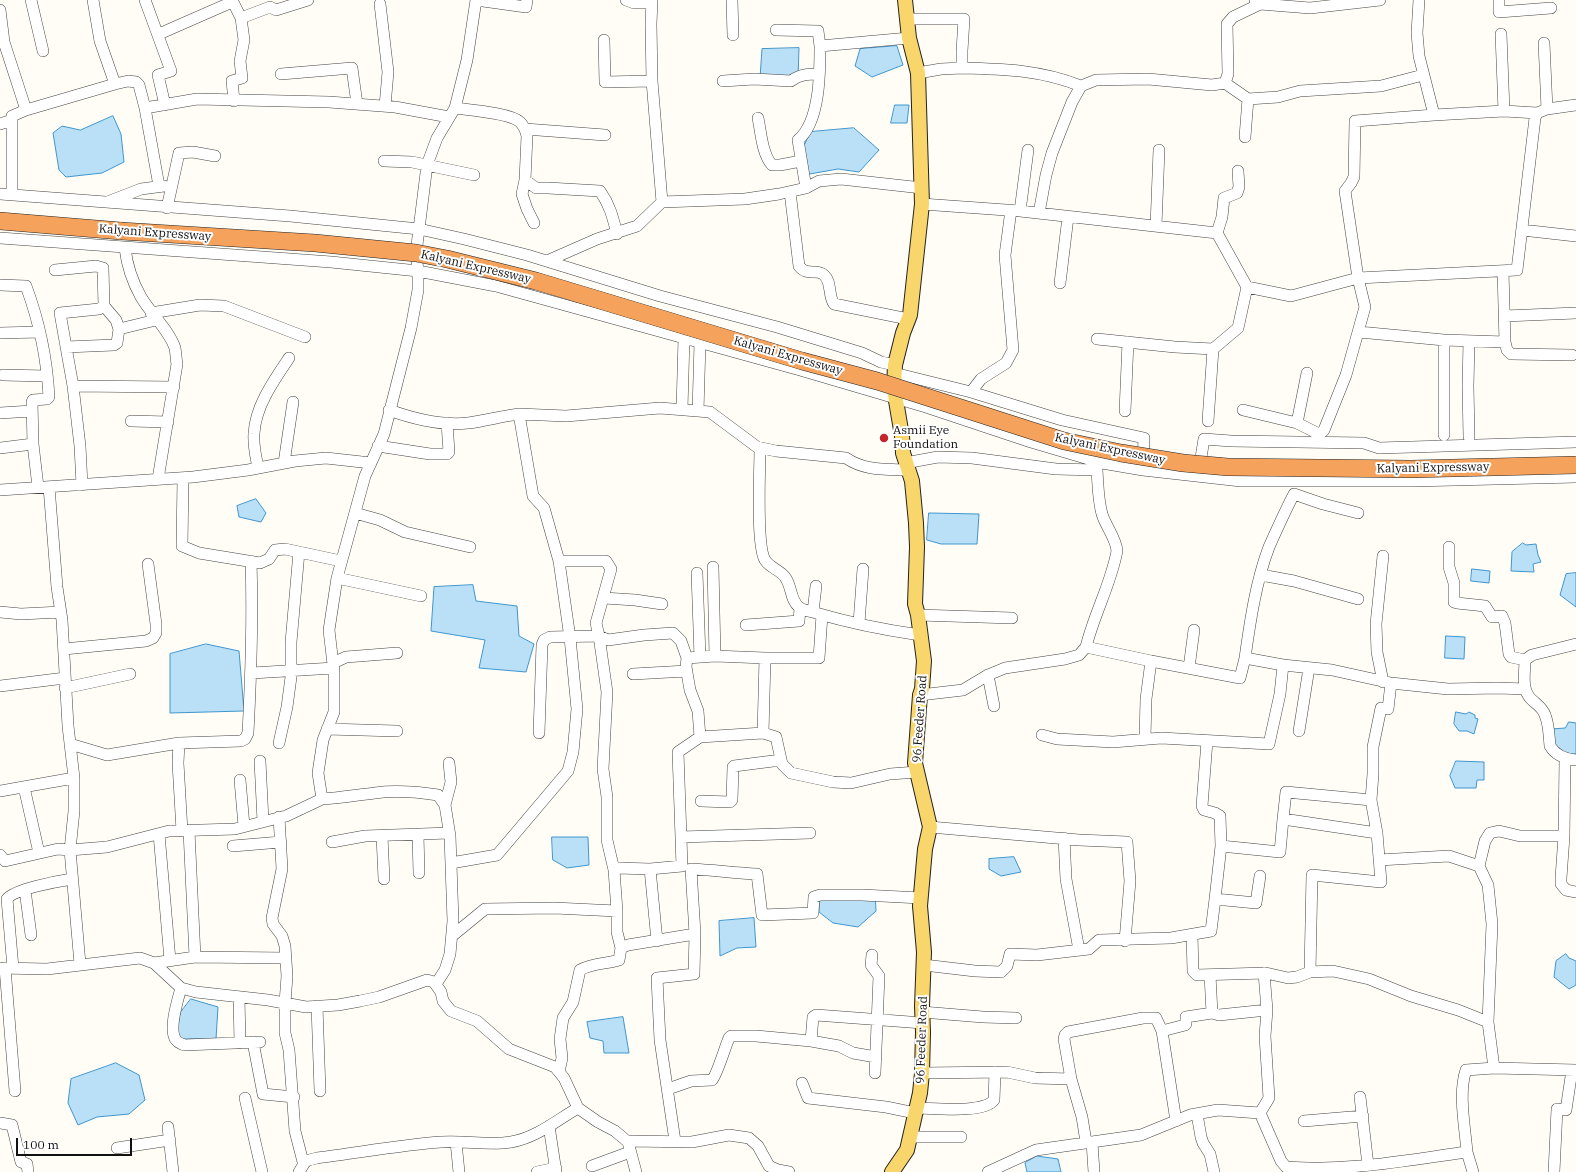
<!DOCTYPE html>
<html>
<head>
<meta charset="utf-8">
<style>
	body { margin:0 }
	#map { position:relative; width:1576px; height:1172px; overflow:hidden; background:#fffdf5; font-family:"IBM Plex Serif",serif }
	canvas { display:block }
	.scale { position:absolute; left:16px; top:1138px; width:116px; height:18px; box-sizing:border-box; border:2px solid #111; border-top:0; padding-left:5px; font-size:12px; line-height:14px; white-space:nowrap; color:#111; -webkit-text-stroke:3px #fff; paint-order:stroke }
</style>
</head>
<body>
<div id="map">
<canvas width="1576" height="1172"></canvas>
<div class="scale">100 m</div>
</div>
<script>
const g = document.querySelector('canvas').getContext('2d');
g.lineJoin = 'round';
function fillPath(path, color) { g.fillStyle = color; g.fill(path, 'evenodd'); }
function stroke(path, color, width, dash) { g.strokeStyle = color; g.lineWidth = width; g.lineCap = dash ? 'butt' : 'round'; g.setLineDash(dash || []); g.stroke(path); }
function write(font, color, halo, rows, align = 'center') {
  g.font = font + ' "IBM Plex Serif",serif'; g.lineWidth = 4; g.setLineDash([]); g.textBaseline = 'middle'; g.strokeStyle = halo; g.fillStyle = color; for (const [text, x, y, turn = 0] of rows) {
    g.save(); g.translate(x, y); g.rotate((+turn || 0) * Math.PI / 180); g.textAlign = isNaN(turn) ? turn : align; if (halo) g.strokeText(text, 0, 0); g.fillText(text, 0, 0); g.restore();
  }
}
const water = new Path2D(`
	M897,46L903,65L872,77L855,66L860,49Z
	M799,48L798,78H760L762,49Z
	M895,105H909L907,123H891Z
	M113,116L121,134L124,162L102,173L66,177L59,170L53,133L62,126L80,130Z
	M854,128L879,150L859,172L838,169L804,175L800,155L810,132Z
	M256,499L266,513L261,522L239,517L237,506Z
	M929,513L979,514L977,544H941L927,540Z
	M1523,543L1526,545L1536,544L1538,555L1541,562L1533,564L1534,572L1511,571L1512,552Z
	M1472,569L1490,571L1489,583L1471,581Z
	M1576,573V607L1560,595L1566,574Z
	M473,585L476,601L517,606L519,636L534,644L526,672L479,668L485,640L431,631L434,587Z
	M1446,636L1465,637L1464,659L1445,658Z
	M206,644L239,651L244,711L170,713V654Z
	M1456,712L1466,714L1469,712L1475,715V718L1478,719L1474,734L1467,731H1459L1454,724Z
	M1569,722L1576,723V754H1567L1554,748L1551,729L1565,728Z
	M1456,761L1484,762V780H1477L1476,788H1455L1450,776Z
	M552,837H588L589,865L567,868L553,860Z
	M1014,857L1021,872L1001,876L989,869V859Z
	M875,892L876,911L858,927L833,923L819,912V900Z
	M754,918L756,947L737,948L720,956L719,921Z
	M1566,954L1569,958L1576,961V985L1569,989L1554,977L1556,961Z
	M191,999L218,1007L216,1039H176L180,1013Z
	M623,1017L629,1053H604L603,1041L590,1038L587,1022Z
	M116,1063L139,1075L145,1100L129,1114L97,1117L78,1125L68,1103L71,1079Z
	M1037,1156L1058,1159L1061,1172H1027L1025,1163Z`);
fillPath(water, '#b9e0f7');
stroke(water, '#3f96cf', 1);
const minor = new Path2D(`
	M31,0L43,51
	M93,0L100,41L115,84L128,81L136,82L139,85L145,108L197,99L329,102L395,107L449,117
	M145,0L171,71L158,75L165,105
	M232,0L241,18L244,40L240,61L242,78L232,81L234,101
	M476,0L526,7L527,0
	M626,0L634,3H652
	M652,0L651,24L652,81L662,202
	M732,0L733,35
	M1255,0L1260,4L1310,8L1380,0
	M1419,0L1417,33L1419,56L1434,115L1504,111L1537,113
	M1499,0V12L1551,8
	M380,4L388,72L385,106
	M0,10L4,42L26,110L12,116V120
	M241,18L270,7L276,10L308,0
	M907,19H964L962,51V68L941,69L918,73
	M776,30L818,31L820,46
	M159,34L232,2
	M1501,34L1504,111
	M604,40L605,82L652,81
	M1544,43L1547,109
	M962,68C1005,69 1041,70 1081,86
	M281,74L352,68L357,104
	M723,81L754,79L791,81C800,74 809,74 819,74
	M1225,83L1248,99L1245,137
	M1248,99L1278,97L1300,91L1381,86L1423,75
	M145,108L159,186
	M455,108C469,110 511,113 520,122C524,126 526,131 527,136L525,180L536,188H548L600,191C610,205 613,218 617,234
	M26,110L115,84
	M758,118C761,132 762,154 772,165H780L801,161
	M0,124L12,120V194
	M525,129L605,135
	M384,161L412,162L474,175
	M525,180L522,194L527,209L534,223
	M806,188L798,140C820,122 820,73 820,46L909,38
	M790,192L799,266C807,277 817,268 824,275C832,282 828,296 834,304L908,319
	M0,194L290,216L419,229L464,239L527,255L660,296L777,327L862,353L881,362L895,365
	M110,201L141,189L164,186
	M922,204L1020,211L1217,233L1247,287L1291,296L1358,278L1517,270L1535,118L1537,113L1547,109L1576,105
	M167,208L179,153L193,152L215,156
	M1020,211L1028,150
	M1039,213L1046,175L1052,153L1072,102L1081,86L1096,80L1148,79L1212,85L1225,83L1228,74L1227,24L1233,17L1260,4
	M1156,226L1159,150
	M1522,230L1576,236
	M1217,233L1222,217L1224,198L1237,193L1239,187L1238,171
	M0,238L331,262L418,271L496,286L800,370L926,407L1031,442L1102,463L1143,470L1241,481H1413L1576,477
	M125,248C127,266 132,281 141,297C151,314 169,330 175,348C176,353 176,359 177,364L158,479
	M547,261L597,239L637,226L662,202L745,199L779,194L806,188L819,181L841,179L922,188
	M55,270L96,266L103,268L104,306
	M1060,283L1068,217
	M0,285L26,286C39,321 47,359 49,397L47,399L33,400L32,402L33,444L38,487
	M151,313L200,305L224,306L305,337
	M1505,316L1576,313
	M1359,332L1444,340L1505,342L1503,271
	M0,333L39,332
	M1097,339L1175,347L1213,349L1238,328L1247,287
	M1444,340V435
	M1469,341L1468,386L1469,437
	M1505,342L1507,350L1511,354L1572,355
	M66,347L114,345L117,343L119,329
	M894,373L971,392L1062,420L1144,438L1143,462
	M3,375L46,376
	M73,386L174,387
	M971,392L981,379L1006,363L1013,350L1005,255L1011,210
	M682,409L684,338
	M389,410C414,419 441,426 468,423C485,421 502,416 519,414L533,496L544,508L559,561H606L611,569L596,623L599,636L608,640L644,635L673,633L681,641L687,658L686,667L690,690L698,711L700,737L678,752L682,866L650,869L657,941
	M1243,410L1297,423L1317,433H1321L1324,430L1346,375L1365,307L1358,278L1345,191L1351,183L1354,177L1355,121L1434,115
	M698,411L700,343
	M1125,411L1128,342
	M0,413L32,411
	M519,414L566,416L660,408L710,412L757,447L776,451L846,458C865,471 885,469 908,470
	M131,421L168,422
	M1208,421L1213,349
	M1297,423L1307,373
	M378,446L430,454H447L449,452L447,423
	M0,448L33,444
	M760,448C760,469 756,546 765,560C770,568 780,570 785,577C792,586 790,600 799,607C803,611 811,611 816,613C850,623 885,630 920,635
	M284,463L293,402
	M905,463L938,457L972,458L1056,469L1097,470C1098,484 1098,500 1102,514C1106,527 1116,538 1117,551C1111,584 1094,614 1086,647
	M258,468C256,457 253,445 254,434C255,407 274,380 289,358
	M1199,470L1204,439L1231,441L1364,443L1379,448L1576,442
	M183,478L182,546L199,553L260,563L269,559L275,550L285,549L341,561
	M82,485L80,446L73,386L60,313L99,309L104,306L116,320L119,329L156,320
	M0,490L193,477L248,470L295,461L326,458L371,463
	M355,513L380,520L405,532L470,547
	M1449,547V567L1454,583V602L1457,603L1485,606L1492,617L1502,616L1505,623L1509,654L1511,657L1525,660
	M1383,556L1376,624L1377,652L1383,682
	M713,567L715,656
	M697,573L700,657
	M1261,575L1294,581L1358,599
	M337,578L421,596
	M604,598L635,600L662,604
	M0,612L21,614L61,612
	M813,612L816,586
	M918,615L1012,618
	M859,623L863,569
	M746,625L799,621L800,608
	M1576,644L1532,655L1525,660C1525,672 1521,689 1531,699C1536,704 1543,708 1545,715C1549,724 1549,736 1550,746C1556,756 1565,759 1576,760
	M64,649L146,641L153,638L156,633V624L148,564
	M687,658L715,656L765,658L763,733
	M765,658H819L822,615
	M1245,658C1250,622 1256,581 1269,547C1277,529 1285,511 1294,494L1323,504L1358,513
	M333,663L346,657L397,653
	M1189,668L1194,630
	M252,673L334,668
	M633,674L687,671
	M988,675L994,706
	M0,686L65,678
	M65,688L130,674
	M920,695L963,690L988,675L1005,668L1065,659L1079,655L1086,647L1151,661L1240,678L1245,658L1283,665L1332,670L1391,683L1448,689L1498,688L1525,689
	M327,729L397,731
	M1299,731L1309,668
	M539,733L542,645L544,640L550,637L599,636L607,692L603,769L607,797V840L614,870
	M1042,735L1057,739L1113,742L1161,738L1269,744L1280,694L1283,665
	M700,737L763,733L776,737L782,764L791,773L833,782L851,783L890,774L917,772
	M1145,738L1146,699L1151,661
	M1207,741L1202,806L1204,810L1215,813L1220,816L1221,846
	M279,743L287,707L291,677V642L299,552
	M70,744L107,755L179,743
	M1565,759L1564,836L1561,878V884L1566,890L1576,892
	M260,761L263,821
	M240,780L244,826
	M24,787L39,853
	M0,791L74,778
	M322,799C340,798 357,795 375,793C396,790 418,792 438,795L445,805L450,836L453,921L450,954L445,970L436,984
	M701,801L730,802L732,800L733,767L734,766L781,760
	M445,805L451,782L449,763
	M279,817L282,869L272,918L273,924L282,936L285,946L287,976L285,1003V1033L289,1050L295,1131L303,1162
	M1283,819L1286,792L1371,800
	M930,827L1079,840L1127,842L1130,881L1125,941
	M182,831L178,763L179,743L241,741L245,739L248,733C251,676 253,619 251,561
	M159,834L170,960
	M418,835L419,873
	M382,836L384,879
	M681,837L810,833
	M1064,838L1066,879L1079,950
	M332,842L365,836L449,833
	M233,846L281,842
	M0,855L5,861L58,849L70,850L74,811V778L68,726L62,620L57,587L49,487
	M1379,860L1449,856L1479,866
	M451,863L497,855L568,771L573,752L577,709L570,638L559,561
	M25,890L31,935
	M1215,899L1221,846L1280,852L1283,819L1377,833L1371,800L1373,774V747L1381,708L1388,709L1391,683
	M617,911V932L621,948
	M1192,935L1193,971L1197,975L1266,973L1288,978L1297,977L1310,972L1312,875L1381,882L1377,833
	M452,936L485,909L554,908L617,911L614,870L618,868L650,869
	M872,955L871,965L879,976L875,1073
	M195,957L286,958
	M154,963L195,957L189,831
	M80,964L70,850L107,847L169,831L235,829L286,816L322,799L318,773L323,740L334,712V673L329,630L337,578L365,476L384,434L411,328L418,290V271L416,253L427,165L437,138L455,108L467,60L476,0
	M924,965L975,971L1001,972L1007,966L1010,954L1037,955L1089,949L1099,940L1171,938L1211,931L1215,899L1256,903L1260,876
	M0,968L47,969L140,958L154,963L181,988L196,992L268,1000L306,1007L338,1005L360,1001L379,997L427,980L434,982L441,992L443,1001L451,1011L477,1021L509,1049L555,1067L564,1078L578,1108L598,1122L615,1131L628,1142L636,1172
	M5,968L15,1091
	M13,968L7,899C14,889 59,881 72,879
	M1310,972L1333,971L1369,979L1411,996L1458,1010L1488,1022
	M181,988C178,999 168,1030 176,1040C178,1043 180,1043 184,1045L260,1042
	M239,997L240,1043
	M317,1006L320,1091
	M922,1012L983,1017L1016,1018
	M1212,1013L1219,1015L1267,1010L1264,973
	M1162,1031L1185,1025L1186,1024V1017L1212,1013L1210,975
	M811,1041L813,1017L816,1015L923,1023
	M253,1042L263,1094L294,1097
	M1494,1068L1576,1070
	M559,1072L562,1058L560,1039L563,1018L573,1002L580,970C592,963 606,964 619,960L621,948L628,945L695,934L691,869C713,870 735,873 757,874L762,915L813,913L814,897L820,895H862L921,898
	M922,1073L1007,1072L1035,1078L1071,1079L1082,1117L1086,1142
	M1071,1079L1064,1039L1065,1035L1068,1032L1143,1018H1156L1162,1031L1176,1121
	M802,1083L808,1098L886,1107L915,1113
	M668,1089L691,1081L712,1080C717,1075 725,1047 729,1038L731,1036H756L811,1041L839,1046L853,1053L876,1057
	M1360,1097L1368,1165
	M245,1098L262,1172
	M916,1108C933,1108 983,1114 994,1100L995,1072
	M1260,1113L1269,1098L1265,1036L1267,1010
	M1197,1114L1201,1137L1203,1143L1210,1154L1214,1172
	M1304,1121L1363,1116
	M0,1123L12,1125L21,1162L27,1164L28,1172
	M549,1126L556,1172
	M168,1127L173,1172
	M911,1137H961
	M675,1141L660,1040L657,978L694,974L695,934
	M456,1142L459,1172
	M628,1142L631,1141L692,1142L729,1135L749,1138L758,1146L769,1166L778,1170L789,1172
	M1092,1142L1094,1172
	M117,1148L170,1140
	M1467,1152C1465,1127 1458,1093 1466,1070L1494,1068L1488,1022L1492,924L1488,885L1479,866L1485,841L1490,833L1499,831L1520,836H1564
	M592,1166L630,1152
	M299,1172C306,1161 303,1161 317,1158C358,1153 399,1145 441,1142C464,1140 487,1146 511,1142C536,1138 557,1120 578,1108
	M537,1172L556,1168
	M988,1172L1036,1150L1141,1135L1190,1115L1218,1110L1260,1113L1281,1161L1286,1167C1347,1172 1407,1160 1467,1152L1473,1172
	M1554,1172L1557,1109L1566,1110L1572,1070`);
const major = new Path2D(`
	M892,1172L907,1150L920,1093L922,1073L923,1032L922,1006L924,952L920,906L925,849L930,827L915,763L920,695L922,689L924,661L918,615L915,604L917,547L916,523L912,481L903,453L902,436L894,389L895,365L903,333L910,315L922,204L918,73L909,38L905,0`);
const highway = new Path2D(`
	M0,221L121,231`);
stroke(minor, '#444', 12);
stroke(major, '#222', 16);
stroke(highway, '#222', 18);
stroke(minor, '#fff', 11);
stroke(major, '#f9d66b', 14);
stroke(highway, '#f5a25d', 17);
const highwayBridge = new Path2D(`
	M121,231L315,243L416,253L447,259L536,281L802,361L877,381L1064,441L1121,453L1183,463L1228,467L1411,469L1576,465`);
stroke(highwayBridge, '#222', 18, []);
stroke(highwayBridge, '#f5a25d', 17);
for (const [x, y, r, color] of [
	[884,438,5,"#c4262e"]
]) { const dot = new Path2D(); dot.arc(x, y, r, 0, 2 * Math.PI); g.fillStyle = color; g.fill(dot); stroke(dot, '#fff', 1.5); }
write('12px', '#111', '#fff', [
	["Kalyani Expressway",155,233,4],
	["Kalyani Expressway",476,267,13],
	["Kalyani Expressway",788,356,16],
	["Kalyani Expressway",1110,449,12],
	["Kalyani Expressway",1433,468,-1],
	["96 Feeder Road",920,719,-86],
	["96 Feeder Road",922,1040,-88]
]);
write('12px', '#111', '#fff', [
	["Asmii Eye",893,431],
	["Foundation",893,445]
], 'left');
</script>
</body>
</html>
